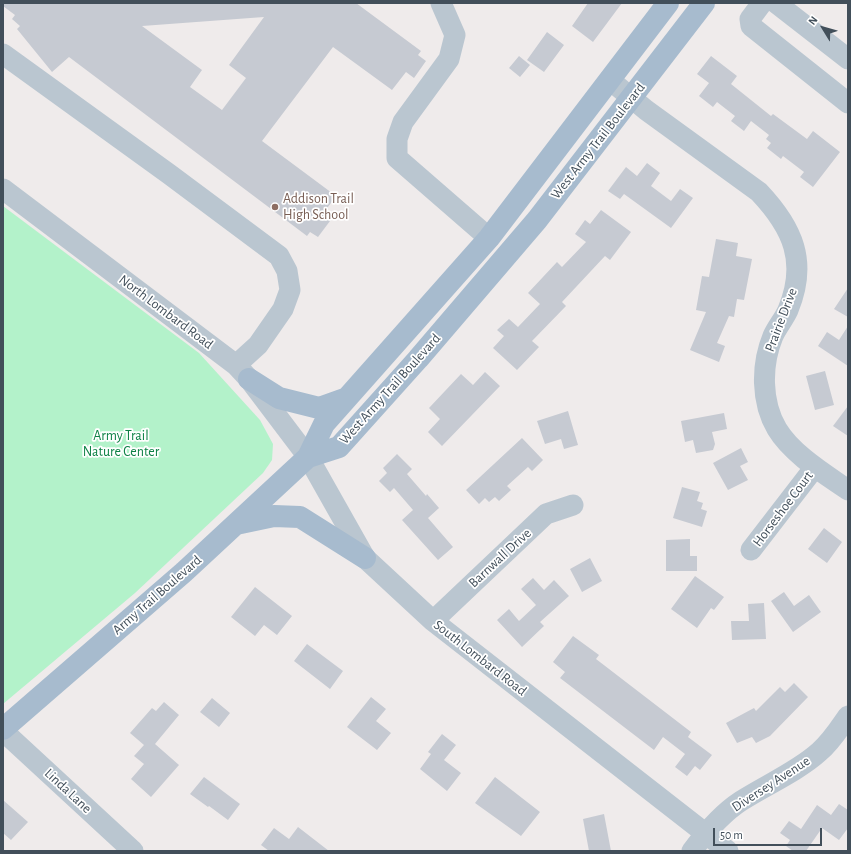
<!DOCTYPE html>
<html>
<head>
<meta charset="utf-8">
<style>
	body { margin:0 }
	#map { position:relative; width:851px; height:854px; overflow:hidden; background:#efebeb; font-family:"Alegreya Sans",sans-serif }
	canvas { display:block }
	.frame { position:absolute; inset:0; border:4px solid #424f5a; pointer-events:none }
	.north { position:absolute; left:803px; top:8px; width:40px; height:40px; -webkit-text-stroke:3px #fff; paint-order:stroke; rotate:307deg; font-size:11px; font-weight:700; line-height:16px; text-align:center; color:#424f5a }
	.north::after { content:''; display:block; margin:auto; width:14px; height:18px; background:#424f5a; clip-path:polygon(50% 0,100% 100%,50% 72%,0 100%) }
	.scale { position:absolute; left:713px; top:828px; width:109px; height:18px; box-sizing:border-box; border:2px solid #424f5a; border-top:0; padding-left:5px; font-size:12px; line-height:14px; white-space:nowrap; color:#424f5a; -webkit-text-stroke:3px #fff; paint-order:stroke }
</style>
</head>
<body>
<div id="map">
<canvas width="851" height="854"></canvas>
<div class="frame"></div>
<div class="north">N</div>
<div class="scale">50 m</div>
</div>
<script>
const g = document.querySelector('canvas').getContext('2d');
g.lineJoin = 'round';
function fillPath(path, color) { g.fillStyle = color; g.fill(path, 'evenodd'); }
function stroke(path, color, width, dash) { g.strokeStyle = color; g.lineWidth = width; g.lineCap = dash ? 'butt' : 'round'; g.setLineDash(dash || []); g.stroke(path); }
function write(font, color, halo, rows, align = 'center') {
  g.font = font + ' "Alegreya Sans",sans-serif'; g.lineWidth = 3.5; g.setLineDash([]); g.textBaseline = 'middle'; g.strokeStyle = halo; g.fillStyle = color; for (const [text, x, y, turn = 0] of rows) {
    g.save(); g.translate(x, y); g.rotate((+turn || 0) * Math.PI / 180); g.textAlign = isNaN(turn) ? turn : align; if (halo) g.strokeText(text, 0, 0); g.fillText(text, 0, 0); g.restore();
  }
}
fillPath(new Path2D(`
	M3,206L199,353L260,420L273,444L272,460L263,473L135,593L3,704Z`), '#b3f2ca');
fillPath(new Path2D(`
	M3,3H356L421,51L418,55L426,61L414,78L406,72L392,90L333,47L262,141L336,196L325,211L333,217L318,237L310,232L307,236L69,57L52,72L17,29L20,26L12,19L15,15L3,6ZM264,17L229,65L246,78L222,110L190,87L202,70L142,26Z
	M588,3H622L593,42L572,26Z
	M547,32L564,45L544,72L527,60Z
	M519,56L530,65L520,77L509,68Z
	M711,56L737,76L731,84L771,116L773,114L807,139L813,131L840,152L813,187L800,177L804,172L783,156L781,159L767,148L771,143L766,139L769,135L751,121L744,131L731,121L735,116L717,102L713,107L699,96L709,83L697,74Z
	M647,163L660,173L651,186L671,201L680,189L693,198L671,228L624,194L620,199L608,191L626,167L637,176Z
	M601,210L631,232L610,260L605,256L562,302L566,306L532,341L539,347L517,370L493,348L504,336L497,330L509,319L518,327L540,304L528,293L557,262L562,267L586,242L575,234L585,220L590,224Z
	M716,239L738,243L736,256L752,259L744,300L737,299L734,317L729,316L717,343L725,346L719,362L690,350L706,312L696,310L702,276L709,277Z
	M848,288V317L834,309Z
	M848,326V366L818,346L827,332L839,340Z
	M825,371L834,405L815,410L806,376Z
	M485,372L500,386L442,446L428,432L440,419L429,408L461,374L473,385Z
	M848,406V436L833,426Z
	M568,411L578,445L564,449L561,439L545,444L537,421Z
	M724,413L727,429L712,432L715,444L713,450L696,453L693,440L685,442L681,421Z
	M522,438L543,460L532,471L528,467L507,486L511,490L499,501L495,497L489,502L485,498L479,504L466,490Z
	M741,448L748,462L740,466L748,480L728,490L713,463Z
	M397,454L412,469L407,474L426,496L427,494L439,508L428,518L453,547L438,560L402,520L413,510L394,488L390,492L379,481L387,473L383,468Z
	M682,487L700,492L697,501L703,503L701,509L707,511L702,527L673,518Z
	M824,528L842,542L827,563L808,549Z
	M690,539V556H697V571H666V540Z
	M590,558L602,581L582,592L570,569Z
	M695,576L724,597L714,610L711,608L697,628L671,609Z
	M533,578L544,590L554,580L569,596L540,622L544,626L522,647L497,620L509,609L519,621L536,605L521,589Z
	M255,587L292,616L277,635L264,625L255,636L231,617Z
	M784,592L794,606L809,595L821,612L793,632L771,601Z
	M764,603L766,639L732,640L731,621H749L748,604Z
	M573,636L599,655L596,659L691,732L688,737L712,755L700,770L695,766L687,776L675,767L685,754L663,737L654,750L560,678L565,672L553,662Z
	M307,644L343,671L330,689L294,661Z
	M794,683L808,697L770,736L756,743L752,737L737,743L726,723L754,708L756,711L780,687L785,692Z
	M371,697L386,709L376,721L391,733L377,750L347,727Z
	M212,698L230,713L219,727L200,712Z
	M164,702L179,715L155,744L179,765L151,797L131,779L144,764L134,756L144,745L130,733L152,708L156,711Z
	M442,734L456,745L444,760L461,773L447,791L420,769L431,754L428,752Z
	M204,777L240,804L228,820L209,806L208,807L190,794Z
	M495,777L540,812L521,836L475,803Z
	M3,800L28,822L11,840L3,833Z
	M839,804L848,810V828L839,840L822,828L806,851H793L786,846L790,840L780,833L789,821L801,829L817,805L831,815Z
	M604,814L611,851H589L583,819Z
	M298,827L329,851H269L261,845L274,828L289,839Z`), '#c6cad2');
stroke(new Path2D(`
	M441,3L455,35L449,59L403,122L397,139V158L489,238
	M762,3L750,19L751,26L848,103
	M776,3L848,59
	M3,54L169,174L279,256L287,271L290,290L283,309L258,345L236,365
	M610,80L646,110L759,192C793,228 808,262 788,310C784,319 777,327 773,336C761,365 761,402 777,429C792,454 825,474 848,490
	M3,189L236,365L249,379L308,457L365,558L433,621L728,851
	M751,550L815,467
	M433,621L546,514L573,505
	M3,731L133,851
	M692,851C706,832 721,814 741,801C766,785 798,771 819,752C831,742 839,729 848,716`), '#bac6d0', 21);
stroke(new Path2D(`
	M249,379L279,398L319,408L347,398
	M308,457L339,447L418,359L537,220L704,3
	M236,524L274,516L300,517L365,558
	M3,729L184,572L308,457L324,424L489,238L668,3`), '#a7bbce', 22);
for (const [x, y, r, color] of [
	[275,207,4,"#8d6e63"]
]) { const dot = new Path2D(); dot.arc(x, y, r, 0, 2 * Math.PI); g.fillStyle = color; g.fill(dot); stroke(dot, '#fff', 1.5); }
write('14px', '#424f5a', '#fff', [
	["West Army Trail Boulevard",598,141,-52],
	["North Lombard Road",166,312,37],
	["Prairie Drive",781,320,-69],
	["West Army Trail Boulevard",390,389,-48],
	["Horseshoe Court",783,509,-53],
	["Barnwall Drive",500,558,-43],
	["Army Trail Boulevard",157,595,-41],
	["South Lombard Road",480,658,38],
	["Diversey Avenue",771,784,-33],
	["Linda Lane",68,791,43]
]);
write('14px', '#785e54', '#fff', [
	["Addison Trail",283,199],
	["High School",283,215]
], 'left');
write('14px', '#0d8145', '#fff', [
	["Army Trail",121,436],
	["Nature Center",121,452]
]);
</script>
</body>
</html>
